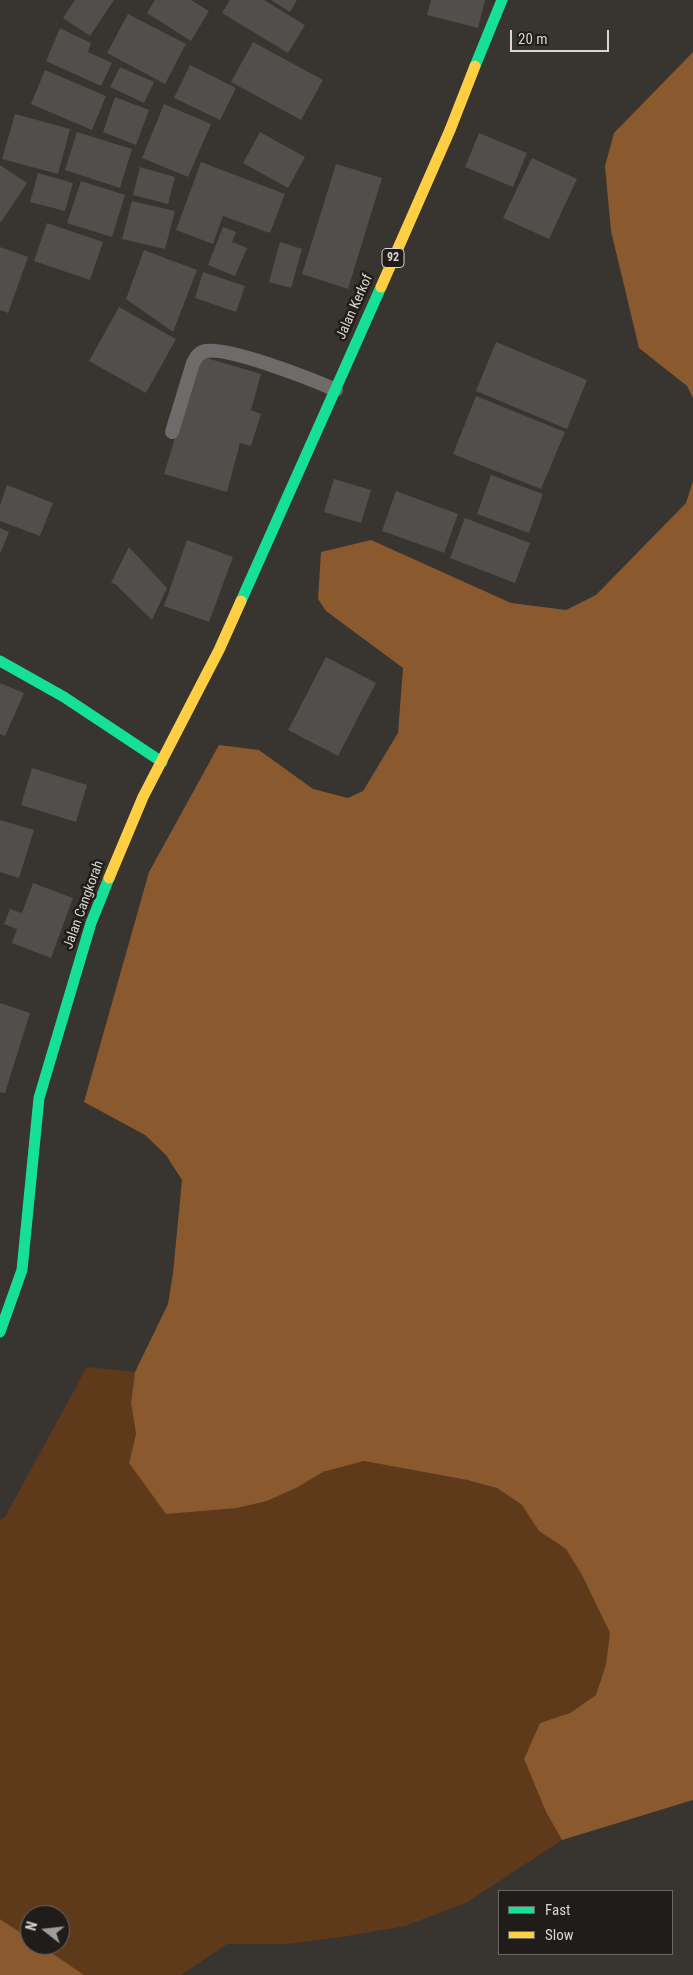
<!DOCTYPE html>
<html>
<head>
<meta charset="utf-8">
<style>
	body { margin:0 }
	#map { position:relative; width:693px; height:1975px; overflow:hidden; background:#383430; font-family:"Roboto Condensed",sans-serif }
	canvas { display:block }
	.legend { position:absolute; left:498px; top:1890px; width:175px; height:65px; box-sizing:border-box; background:#201c19; border:1px solid #6a6662; margin:0; padding:6px 9px; list-style:none; font-size:15px; color:#d9d4cf }
	.legend li { display:flex; align-items:center; gap:10px; height:25px }
	.legend b { width:25px; border:1px solid #6a6662 }
	.north { position:absolute; left:20px; top:1905px; width:50px; height:50px; box-sizing:border-box; background:#201c19; border:1px solid #6a6662; border-radius:50%; rotate:286deg; font-size:14px; font-weight:700; line-height:20px; text-align:center; color:#d9d4cf }
	.north::after { content:''; display:block; margin:auto; width:18px; height:22px; background:#a19c97; clip-path:polygon(50% 0,100% 100%,50% 72%,0 100%) }
	.scale { position:absolute; left:510px; top:30px; width:99px; height:22px; box-sizing:border-box; border:2px solid #d9d4cf; border-top:0; padding-left:6px; font-size:15px; line-height:18px; white-space:nowrap; color:#d9d4cf; -webkit-text-stroke:4px #201c19; paint-order:stroke }
</style>
</head>
<body>
<div id="map">
<canvas width="693" height="1975"></canvas>
<ul class="legend">
<li><b style="height:6px;background:#16e098"></b>Fast</li>
<li><b style="height:6px;background:#ffcf43"></b>Slow</li>
</ul>
<div class="north">N</div>
<div class="scale">20 m</div>
</div>
<script>
const g = document.querySelector('canvas').getContext('2d');
g.lineJoin = 'round';
function fillPath(path, color) { g.fillStyle = color; g.fill(path, 'evenodd'); }
function stroke(path, color, width, dash) { g.strokeStyle = color; g.lineWidth = width; g.lineCap = dash ? 'butt' : 'round'; g.setLineDash(dash || []); g.stroke(path); }
function write(font, color, halo, rows, align = 'center') {
  g.font = font + ' "Roboto Condensed",sans-serif'; g.lineWidth = 5; g.setLineDash([]); g.textBaseline = 'middle'; g.strokeStyle = halo; g.fillStyle = color; for (const [text, x, y, turn = 0] of rows) {
    g.save(); g.translate(x, y); g.rotate((+turn || 0) * Math.PI / 180); g.textAlign = isNaN(turn) ? turn : align; if (halo) g.strokeText(text, 0, 0); g.fillText(text, 0, 0); g.restore();
  }
}
fillPath(new Path2D(`
	M87,1367L135,1372L131,1403L136,1434L129,1463L237,1508L267,1501L298,1487L323,1472L364,1461L467,1480L497,1488L522,1505L539,1531L566,1549L582,1575L610,1633L606,1664L596,1695L570,1713L540,1723L524,1759L546,1812L562,1840L466,1903L405,1926L347,1936L288,1944H227L181,1975H84L40,1945H60V1915H30V1939L0,1919V1520L5,1517Z`), '#5e3a1a');
fillPath(new Path2D(`
	M693,52V398L687,386L639,348L611,231L605,166L614,133Z
	M693,481V1800L562,1840L546,1812L524,1759L540,1723L570,1713L596,1695L606,1664L610,1633L582,1575L566,1549L539,1531L522,1505L497,1488L467,1480L364,1461L323,1472L298,1487L267,1501L237,1508L166,1514L129,1463L136,1434L131,1403L135,1372L168,1304L173,1273L182,1180L166,1155L145,1135L84,1102L149,872L219,745L259,750L313,789L348,798L363,791L398,733L403,668L326,611L318,599L321,552L371,540L511,603L566,610L596,595L686,503Z
	M0,1919L30,1939V1945H40L84,1975H0Z`), '#8a592e');
fillPath(new Path2D(`
	M75,0H114L90,36L63,18Z
	M155,0H191L209,11L191,41L147,13Z
	M230,0H264L305,25L288,53L222,13Z
	M271,0H297L290,12Z
	M431,0H485L478,28L427,15Z
	M128,14L186,44L165,84L107,53Z
	M60,28L91,43L88,52L112,63L101,86L46,61Z
	M253,42L323,80L301,120L231,82Z
	M190,65L236,88L220,120L174,98Z
	M120,67L154,82L144,103L110,87Z
	M45,70L106,96L92,130L31,104Z
	M115,97L149,110L136,145L103,132Z
	M164,104L211,124L188,177L142,158Z
	M15,114L70,129L58,174L2,159Z
	M77,132L132,149L120,188L65,170Z
	M260,132L305,157L288,188L243,163Z
	M479,133L527,153L513,187L465,167Z
	M532,158L577,179L549,239L503,218Z
	M201,162L285,194L270,233L223,216L213,244L176,230Z
	M336,164L382,178L348,289L302,274Z
	M0,165L27,183L1,222L0,221Z
	M140,167L175,177L168,204L133,195Z
	M38,173L73,183L65,211L30,202Z
	M81,181L125,195L112,237L67,223Z
	M132,201L175,211L165,249L122,239Z
	M47,223L103,242L90,280L34,261Z
	M223,227L236,232L232,242L247,248L235,276L208,265Z
	M280,242L302,249L291,288L269,282Z
	M0,247L28,257L8,313L0,310Z
	M144,250L197,270L173,332L126,299Z
	M203,272L245,286L236,312L195,298Z
	M119,307L176,339L146,393L89,361Z
	M496,342L587,380L567,429L476,391Z
	M200,356L261,374L251,410L261,414L251,446L240,443L227,492L164,474Z
	M476,396L565,432L541,489L453,454Z
	M491,475L543,494L529,533L477,514Z
	M334,479L371,490L361,523L324,512Z
	M7,485L53,503L40,536L0,521V505Z
	M396,491L458,514L444,553L382,531Z
	M465,518L530,543L515,583L450,558Z
	M0,528L9,532L0,554Z
	M187,540L233,557L209,622L164,606Z
	M129,547L167,588L152,620L115,584L111,583Z
	M326,657L376,683L338,756L288,730Z
	M0,683L24,693L5,736L0,734Z
	M32,768L87,785L76,822L21,805Z
	M0,820L34,830L19,878L0,872Z
	M33,883L73,898L51,958L12,943L17,929L4,924L10,909L22,913Z
	M0,1003L30,1013L5,1093L0,1092Z`), '#514e4b');
stroke(new Path2D(`
	M172,432L193,363C196,357 199,352 206,351C230,347 311,379 336,390`), '#6e6c6b', 14);
stroke(new Path2D(`
	M475,66L502,0
	M241,601L381,287
	M0,661L64,697L162,762
	M0,1332L22,1270L39,1098L91,923L109,878`), '#16e098', 11);
stroke(new Path2D(`
	M381,287L450,130L475,66
	M109,878L143,797L219,650L241,601`), '#ffcf43', 11);
for (const [x, y, w] of [
	[393,258,22]
]) { const box = new Path2D(); box.roundRect(x - w / 2, y - 9.5, w, 19, 4); g.fillStyle = '#201c19'; g.fill(box); stroke(box, '#d9d4cf', 1); }
write('bold 12px', '#d9d4cf', null, [
	["92",393,258]
]);
write('14px', '#d9d4cf', '#201c19', [
	["Jalan Kerkof",355,307,-66],
	["Jalan Cangkorah",84,905,-70]
]);
</script>
</body>
</html>
